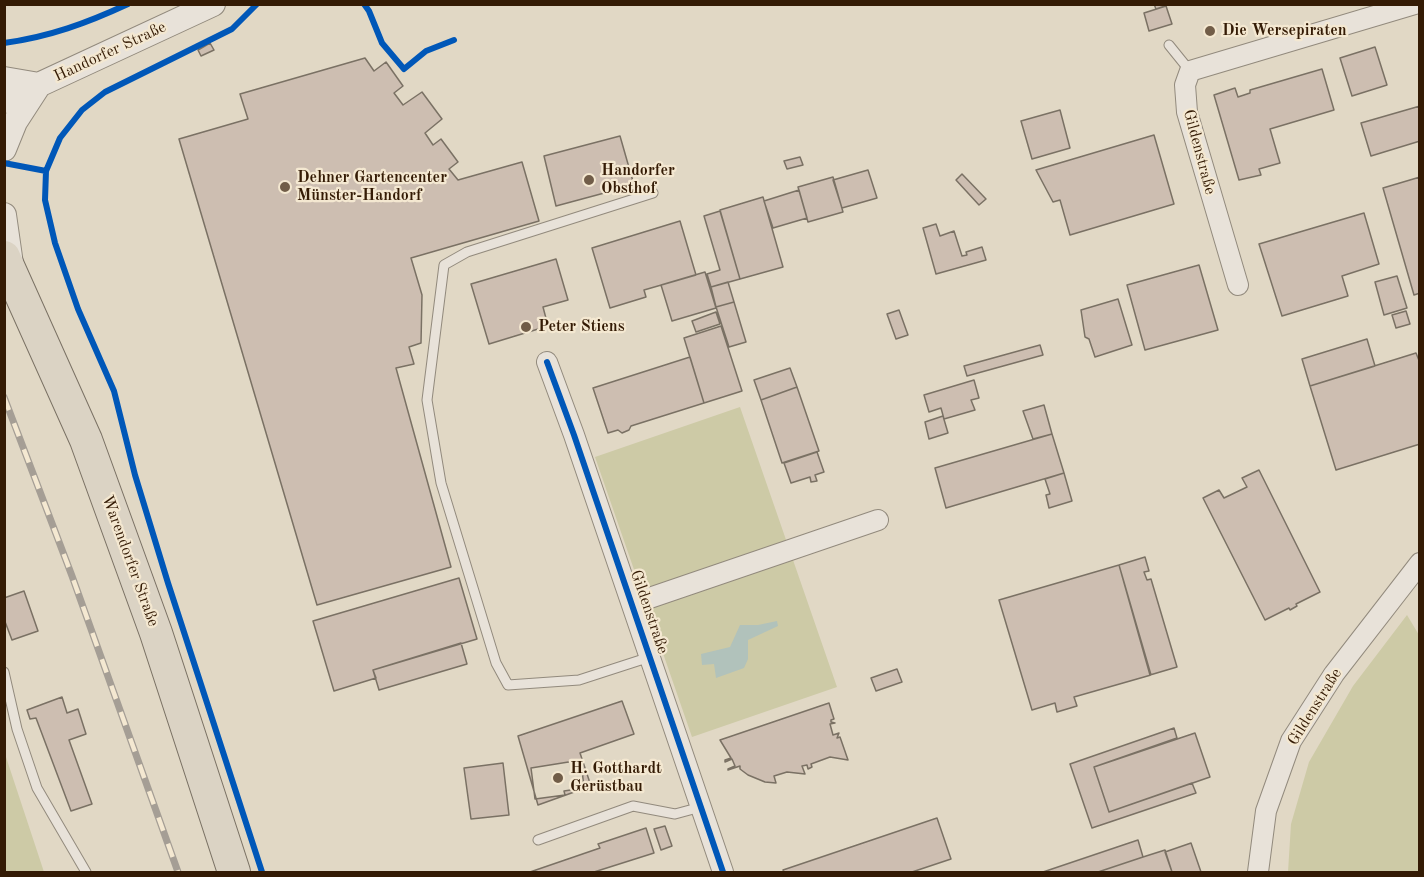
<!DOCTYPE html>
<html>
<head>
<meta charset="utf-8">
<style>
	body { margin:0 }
	#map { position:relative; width:1424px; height:877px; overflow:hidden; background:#e1d8c5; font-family:"Old Standard TT",serif }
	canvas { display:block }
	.frame { position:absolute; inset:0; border:6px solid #341b05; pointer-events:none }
</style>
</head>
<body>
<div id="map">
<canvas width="1424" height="877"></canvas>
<div class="frame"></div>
</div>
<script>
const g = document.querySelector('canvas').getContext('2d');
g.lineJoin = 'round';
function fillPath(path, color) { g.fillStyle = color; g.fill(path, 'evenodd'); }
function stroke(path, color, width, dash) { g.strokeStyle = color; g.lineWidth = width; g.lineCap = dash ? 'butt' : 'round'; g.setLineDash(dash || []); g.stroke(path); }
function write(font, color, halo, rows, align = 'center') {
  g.font = font + ' "Old Standard TT",serif'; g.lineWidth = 4.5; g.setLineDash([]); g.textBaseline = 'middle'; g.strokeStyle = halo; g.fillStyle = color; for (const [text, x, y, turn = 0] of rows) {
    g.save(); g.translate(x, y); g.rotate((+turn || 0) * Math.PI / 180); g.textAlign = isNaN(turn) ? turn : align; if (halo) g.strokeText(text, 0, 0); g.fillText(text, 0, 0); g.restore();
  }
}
fillPath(new Path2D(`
	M740,407L837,687L692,737L595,457Z
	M1407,615L1419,635V872H1288L1291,824L1309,762L1353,686Z
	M5,754L44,872H5Z`), '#cdcaa6');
fillPath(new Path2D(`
	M777,621L778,626L748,640V659L744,668L716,678L714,664L702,665L701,654L730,647L740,625H758Z`), '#b1c2bb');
const building = new Path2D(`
	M1154,4H1171L1156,9Z
	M1166,6L1172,24L1149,31L1144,13Z
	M210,43L214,50L201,56L198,50Z
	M1375,47L1387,85L1352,96L1340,58Z
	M365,58L374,71L386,62L403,86L394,93L403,105L422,92L442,119L425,133L433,145L441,139L458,162L449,169L458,180L522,162L539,221L411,258L422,295L421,343L409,347L414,364L396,368L451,567L317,605L179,139L248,119L240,94Z
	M1322,69L1334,110L1270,129L1280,163L1259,169L1261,175L1239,180L1214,95L1235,88L1238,97L1250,93V90Z
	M1420,106V141L1371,156L1361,123Z
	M1060,110L1070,148L1032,159L1021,121Z
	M1154,135L1174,204L1070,235L1060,200L1053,202L1036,170Z
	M620,136L634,185L556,206L544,156Z
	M800,157L803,165L787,169L784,161Z
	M868,170L877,198L842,208L833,180Z
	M962,174L986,199L979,205L956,180Z
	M833,177L843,212L808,222L798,187Z
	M1420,177V293L1414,295L1383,188Z
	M799,190L807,218L773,228L764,201Z
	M763,197L783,267L740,279L720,210Z
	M720,211L740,279L711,287L707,274L720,270L704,216Z
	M1364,213L1379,264L1342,276L1348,296L1282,316L1259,244Z
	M680,221L696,275L644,290L646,297L610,308L592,248Z
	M936,224L940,236L954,231L962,256L967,255L966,252L982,247L986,260L936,274L923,228Z
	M556,259L568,300L543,307L548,326L489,344L471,284Z
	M1199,265L1218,330L1145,350L1127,285Z
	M705,272L716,308L672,321L661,285Z
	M1397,276L1407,308L1384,315L1375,282Z
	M728,282L734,302L716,307L711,287Z
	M1118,299L1132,345L1095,357L1089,339L1085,337L1081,310Z
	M734,302L746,342L729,347L716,307Z
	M899,310L908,335L896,339L887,314Z
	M1406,311L1410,324L1396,328L1392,315Z
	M716,312L720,324L696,332L692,321Z
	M721,326L742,391L704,403L684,338Z
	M1367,339L1375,366L1310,386L1302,359Z
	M1040,345L1043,355L967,376L964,366Z
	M1416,353L1420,363V444L1336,470L1310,386Z
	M690,357L704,403L631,426L629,430L622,433L618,430L608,433L593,388Z
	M790,368L797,387L761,400L754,380Z
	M974,380L979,398L971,400L975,410L944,419L941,408L929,412L924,395Z
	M797,387L819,451L782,463L761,400Z
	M1044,405L1052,434L1033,439L1023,411Z
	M943,416L948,433L929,439L925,422Z
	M1052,434L1064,473L946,508L935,468Z
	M817,452L824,472L815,475L817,481L811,482L810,477L791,483L784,463Z
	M1259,470L1320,592L1296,604L1297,606L1290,610L1289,608L1265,620L1203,498L1219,490L1224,498L1247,487L1242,478Z
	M1064,473L1072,501L1049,508L1046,495L1050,494L1045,479Z
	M1145,557L1149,571L1144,572L1147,580L1151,579L1177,667L1150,675L1119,565Z
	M1119,565L1151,675L1074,697L1077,706L1057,712L1055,703L1032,710L999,600Z
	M459,578L477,639L373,670L376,678L334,691L313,621Z
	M24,591L38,631L12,640L4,619V598Z
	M461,643L467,664L379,690L373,670Z
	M897,669L902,682L876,691L871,678Z
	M62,697L67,713L78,709L86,734L69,740L92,804L71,811L36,718L30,719L27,710Z
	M622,701L634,734L580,753L591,786L538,805L518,736Z
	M829,703L834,719L831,720V722L835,723L830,724L833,735L839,733L837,738L840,737L848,760L830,757L811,764L812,767L808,769L807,765L802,766L805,774L787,772L774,776L776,783L765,782L748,775L740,769V766L728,770V769L735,766L732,759L725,762V760L731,758L720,740Z
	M1174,728L1177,738L1094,767L1109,812L1192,783L1196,793L1092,828L1070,764Z
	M1195,733L1210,777L1109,812L1094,767Z
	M581,760L584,788L564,791L565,795L535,799L531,768Z
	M503,763L509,815L471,819L464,768Z
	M937,818L951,859L912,872H784L783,870Z
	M665,826L672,846L661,850L654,829Z
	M646,828L654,853L594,872H530L600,848L598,844Z
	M1138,840L1143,857L1098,872H1043Z
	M1191,843L1201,872H1172L1165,852Z
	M1165,850L1172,872H1098L1143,857Z`);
fillPath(building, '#cdbeb1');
stroke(building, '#7a7164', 1.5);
const service = new Path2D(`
	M1169,45L1190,71
	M650,657L579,680L508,685L496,663L441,483L427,400L444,265L467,252L653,193
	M4,672L17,729L37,788L86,872
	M538,840L633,806L675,814L701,807`);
const minor = new Path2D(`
	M1238,285L1187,112L1185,85L1190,71L1415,4
	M547,362L574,435L723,872
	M632,604L878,520
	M1258,872L1266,811L1291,741L1334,674L1420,563`);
const tertiary = new Path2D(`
	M4,79L39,85
	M4,101L213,4
	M4,149L15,122L39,85
	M4,215L12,271`);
const primary = new Path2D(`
	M4,257L86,440L156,633L234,872`);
stroke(service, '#928a7d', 11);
stroke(minor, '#928a7d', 22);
stroke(tertiary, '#928a7d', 26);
stroke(primary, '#7a7164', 34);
stroke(service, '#e8e2d9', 9);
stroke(minor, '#e8e2d9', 20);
stroke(tertiary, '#e8e2d9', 24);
stroke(primary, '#dbd3c4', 32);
const rail = new Path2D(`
	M4,397L72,576L178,872`);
stroke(rail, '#a59e95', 7);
stroke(rail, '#f4e8d1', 4.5, [14]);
stroke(new Path2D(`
	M364,4L369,11L382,43L404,69L426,51L454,40
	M4,43C49,37 87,23 128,4
	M4,163L46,171L45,200L55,243L78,309L114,391L135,475L168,583L262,872
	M46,171L60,138L82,110L105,92L232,29L257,4
	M547,362L574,435L723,872`), '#0057b8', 6);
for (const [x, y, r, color] of [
	[1210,31,6,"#715d48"],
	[589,180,6,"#715d48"],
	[285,187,6,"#715d48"],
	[526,327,6,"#715d48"],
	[558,778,6,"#715d48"]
]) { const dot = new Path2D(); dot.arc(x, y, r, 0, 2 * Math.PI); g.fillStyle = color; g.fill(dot); stroke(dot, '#f4e8d1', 2); }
write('bold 16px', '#341b05', '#f4e8d1', [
	["Die Wersepiraten",1222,31],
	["Handorfer",601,171],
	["Obsthof",601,189],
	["Dehner Gartencenter",297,178],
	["Münster-Handorf",297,196],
	["Peter Stiens",538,327],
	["H. Gotthardt",570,769],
	["Gerüstbau",570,787]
], 'left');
write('16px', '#341b05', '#f4e8d1', [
	["Handorfer Straße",110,52,-25],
	["Gildenstraße",1199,152,75],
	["Warendorfer Straße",130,561,70],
	["Gildenstraße",649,612,71],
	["Gildenstraße",1315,707,-58]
]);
</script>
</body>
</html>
